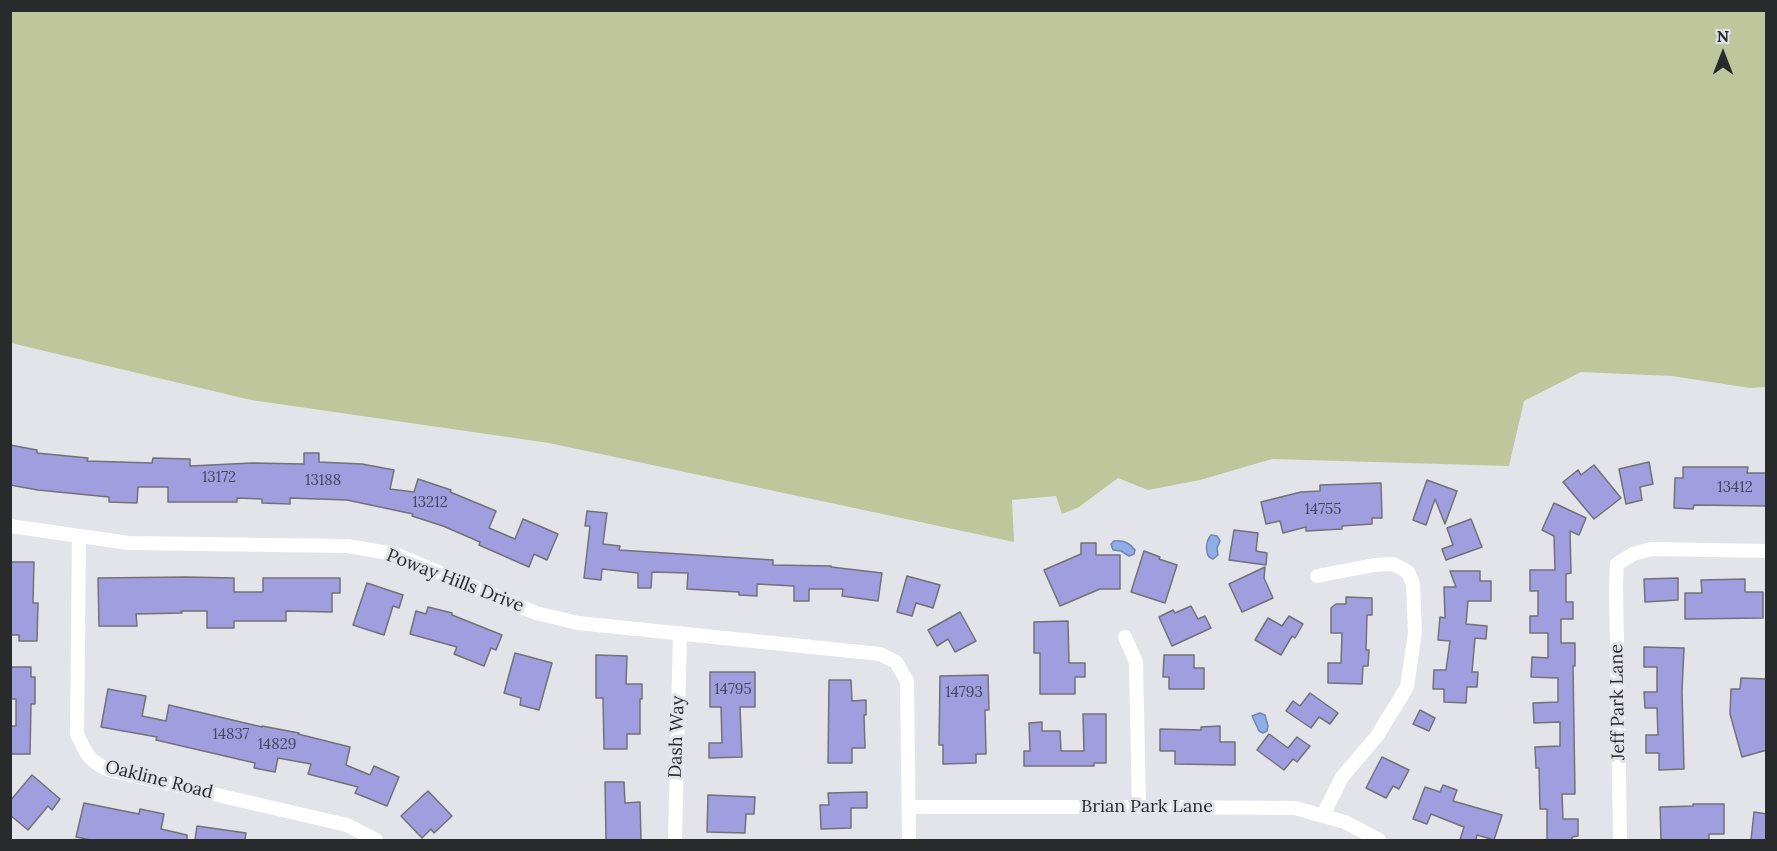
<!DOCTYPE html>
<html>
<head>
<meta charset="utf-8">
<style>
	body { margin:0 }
	#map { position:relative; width:1777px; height:851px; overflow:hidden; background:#e3e3ea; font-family:Lora,serif }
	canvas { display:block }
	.frame { position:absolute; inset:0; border:12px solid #292a2c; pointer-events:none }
	.north { position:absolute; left:1693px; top:24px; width:60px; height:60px; -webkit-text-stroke:4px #e3e3ea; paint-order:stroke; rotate:0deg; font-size:16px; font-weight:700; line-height:24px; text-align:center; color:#292a2c }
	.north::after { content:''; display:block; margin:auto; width:21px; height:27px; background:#292a2c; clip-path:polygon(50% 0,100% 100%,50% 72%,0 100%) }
</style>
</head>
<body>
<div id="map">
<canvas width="1777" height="851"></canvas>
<div class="frame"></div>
<div class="north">N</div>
</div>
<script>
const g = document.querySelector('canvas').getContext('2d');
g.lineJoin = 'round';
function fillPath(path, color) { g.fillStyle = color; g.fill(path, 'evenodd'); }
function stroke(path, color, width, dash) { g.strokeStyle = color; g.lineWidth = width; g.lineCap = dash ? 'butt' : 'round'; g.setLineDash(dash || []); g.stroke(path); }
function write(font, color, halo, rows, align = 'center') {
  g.font = font + ' Lora,serif'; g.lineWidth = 6; g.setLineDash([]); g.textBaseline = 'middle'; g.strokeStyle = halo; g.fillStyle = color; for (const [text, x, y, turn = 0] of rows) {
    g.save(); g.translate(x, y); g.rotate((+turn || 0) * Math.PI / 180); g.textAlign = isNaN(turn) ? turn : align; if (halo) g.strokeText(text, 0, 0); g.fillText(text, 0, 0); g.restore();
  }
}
fillPath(new Path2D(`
	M11,10L1766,11V387L1750,388L1672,376L1581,372L1524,401L1509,466L1272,459L1200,480L1148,490L1118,478L1079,507L1062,514L1056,496L1012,500L1014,542L549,443L251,400L11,343Z`), '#bfc69b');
const water = new Path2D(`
	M1211,535L1217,536L1220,541L1217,548L1218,555L1213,559L1209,557C1205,550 1206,541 1211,535Z
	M1114,541C1124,540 1130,543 1135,550L1134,554L1129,556L1121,551L1113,550L1111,544Z
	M1260,713L1265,715L1268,726L1267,731L1263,733L1259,731L1252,716Z`);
fillPath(water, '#8fade9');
stroke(water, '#7086b0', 1.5);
const building = new Path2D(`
	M10,445L37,450V453L88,458L87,461L152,463L153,458L190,459V466L252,463L304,464V453H319V462L362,464L394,470L390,489L414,492L418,479L451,490L450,492L496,511L489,528L515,539L523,519L558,534L547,560L534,554L529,567L479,545L480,542L443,526L412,516L413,514L347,500L290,498V504L262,503V499L237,498V502H168V487H138L137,503L109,502V497L38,490L10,485Z
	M1649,462L1653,484L1640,487L1642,500L1626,504L1619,469Z
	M1594,465L1621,498L1594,519L1563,482L1578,470L1581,475Z
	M1683,467H1748L1747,473H1767V506L1694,505L1693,509L1674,508L1675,478H1683Z
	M1427,480L1457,491L1445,524L1435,499L1426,525L1413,520Z
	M1381,483L1382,518H1372V524L1342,526V529L1306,531V527L1283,533L1280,521L1266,524L1261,502L1301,492L1320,491V485Z
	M1554,503L1586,518L1579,535L1570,531L1571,573L1566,574V602H1573V619H1561V643H1575V666H1573L1575,794H1562L1563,819H1578V836L1572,837V840H1547V809H1540L1539,768H1536L1535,747L1560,746V722L1534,723L1533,703L1558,702V678L1531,677L1532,657L1548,658V633H1530V616H1538V591H1530V570H1555L1554,536L1542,530Z
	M587,511L607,513L603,544L620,546L619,550L773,560V565L831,566V567L882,573L878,601L842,596L843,589H809V601H794V586L757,584V596L739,595V592L687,589L688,573L652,572L651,588H638V573L602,569L601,580L584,578L590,526H585Z
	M1471,519L1482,547L1446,560L1442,549L1453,545L1447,528Z
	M1234,530L1258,533L1256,551L1267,553L1266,565L1229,560Z
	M1081,543H1096V555H1120V589H1100L1060,606L1044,570L1081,554Z
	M1144,551L1160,557L1159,559L1177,565L1165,603L1131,592Z
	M10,562H34L33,603H38L37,641H19V635H10Z
	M1265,567L1264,578L1273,598L1242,612L1229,584Z
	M1450,571H1480V581H1491V601H1468L1466,624L1487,626L1486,639L1475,638L1472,672H1478L1477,687H1467L1466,703L1444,702V689H1433L1434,670H1446L1450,641L1438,640L1440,617L1445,618L1444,587H1456Z
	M907,576L940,585L933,608L916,603L912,616L897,612Z
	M186,577L234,578V592H263V578H340V593H332V612L286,611V621H234V628H207V611H181L182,613L136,614L137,626H99L98,578Z
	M1678,578V600L1645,602L1644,579Z
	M1745,579V592H1763V618L1685,619V593H1702L1701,580Z
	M367,583L403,595L399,608L393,606L384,635L353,625Z
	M1346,597L1372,598V615H1367L1366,650H1369L1368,666H1363L1362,684L1328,683V663H1341L1342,633H1331V608L1336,604H1346Z
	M1191,606L1198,619L1205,616L1211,628L1172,646L1159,617L1173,610L1175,613Z
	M428,607L452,613V615L502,635L496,650L491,648L484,666L454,654L457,647L410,634L416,611L426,614Z
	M960,612L976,641L955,652L948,639L937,646L928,630Z
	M1289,616L1303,624L1295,638L1292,636L1281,655L1255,640L1268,618L1282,626Z
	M1068,621L1069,663H1085V677H1075V694H1040V653H1034V622Z
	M1644,647L1684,648L1682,691L1684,769L1659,770V753H1646V735H1658L1657,708H1645L1644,692H1657V667H1644Z
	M515,653L552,663L539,710L520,705L521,698L504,693Z
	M596,655L627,656L626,684H642V699H640V734H627V749H604L603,698H596Z
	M1164,655H1194V668H1204V689H1169V677H1163Z
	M10,667H31V677H35V704H31L30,754H10V726H16V699H10Z
	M710,672H755V707H740L742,757L709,758V743H722L721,707H710Z
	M988,675L989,710H985L986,754H976V763L943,764V745H939L940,676Z
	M1741,678L1767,679V750L1742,757L1730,714L1731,689H1740Z
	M829,680H851L852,701L866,700V715H864L865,748H852V763H828Z
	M108,689L146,696L142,716L166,721L169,705L262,727V726L299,733L298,734L350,747L346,765L370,775L374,766L399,777L387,806L355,793L358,787L308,774L311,764L278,758L275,772L254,768L255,763L156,740L157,737L101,727Z
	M1310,693L1338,713L1330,724L1319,717L1311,728L1286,711L1293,701L1300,706Z
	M1420,710L1435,718L1429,731L1413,724Z
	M1083,714H1106V763H1094V766H1024V751H1030L1029,723L1042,722V731H1060L1061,751H1084Z
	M1220,726V742H1235V765L1175,764V751H1160V729L1201,730V727Z
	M1269,734L1288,748L1297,737L1310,746L1297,762L1293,759L1284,770L1257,750Z
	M1382,757L1409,770L1399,789L1393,786L1386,798L1366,788Z
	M32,775L60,799L52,810L48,806L28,830L10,815V801Z
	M605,782H624L625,803L640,802L641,840H606Z
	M1443,785L1457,790L1453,801L1502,815L1494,840L1477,835L1476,840H1460L1464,827L1431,814L1427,824L1413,819L1425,787L1440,792Z
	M428,791L452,816L434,833L431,829L422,838L401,816Z
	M867,792V808H851V828L821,829L820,805H829L828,793Z
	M708,795L755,797L754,814H746L745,833L707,832Z
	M84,803L139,814L140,809L164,814L161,829L187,835V840H91L76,837Z
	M1693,804H1724V834H1709V840H1661L1660,807L1693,806Z
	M1754,812L1767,814V840H1751Z
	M197,826L246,833L245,840H195Z`);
fillPath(building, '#a19edf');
stroke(building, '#717177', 1.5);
stroke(new Path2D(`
	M10,526L129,543L347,546L395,554L536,613L578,623L880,654L896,662L907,681L909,840
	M79,537L77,734C86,754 89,761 109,770L347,825L376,840
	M1317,576L1374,565L1393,564L1408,572L1413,584L1415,633L1407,687L1377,736L1342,777L1323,815
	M1125,637L1136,662L1139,807
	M909,807H1139L1295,808L1345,822L1379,840
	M675,840L680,633
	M1620,840L1616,585L1617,564L1633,554L1651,549L1766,551`), '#fff', 14);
write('15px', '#474759', null, [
	["13172",219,478],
	["13188",323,481],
	["13412",1735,488],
	["13212",430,503],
	["14755",1323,510],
	["14795",733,690],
	["14793",964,693],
	["14837",231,735],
	["14829",277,745]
]);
write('18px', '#292a2c', '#e3e3ea', [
	["Poway Hills Drive",455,581,21],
	["Jeff Park Lane",1618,702,-91],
	["Dash Way",677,737,-88],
	["Oakline Road",159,780,14],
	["Brian Park Lane",1147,807]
]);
</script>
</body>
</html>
